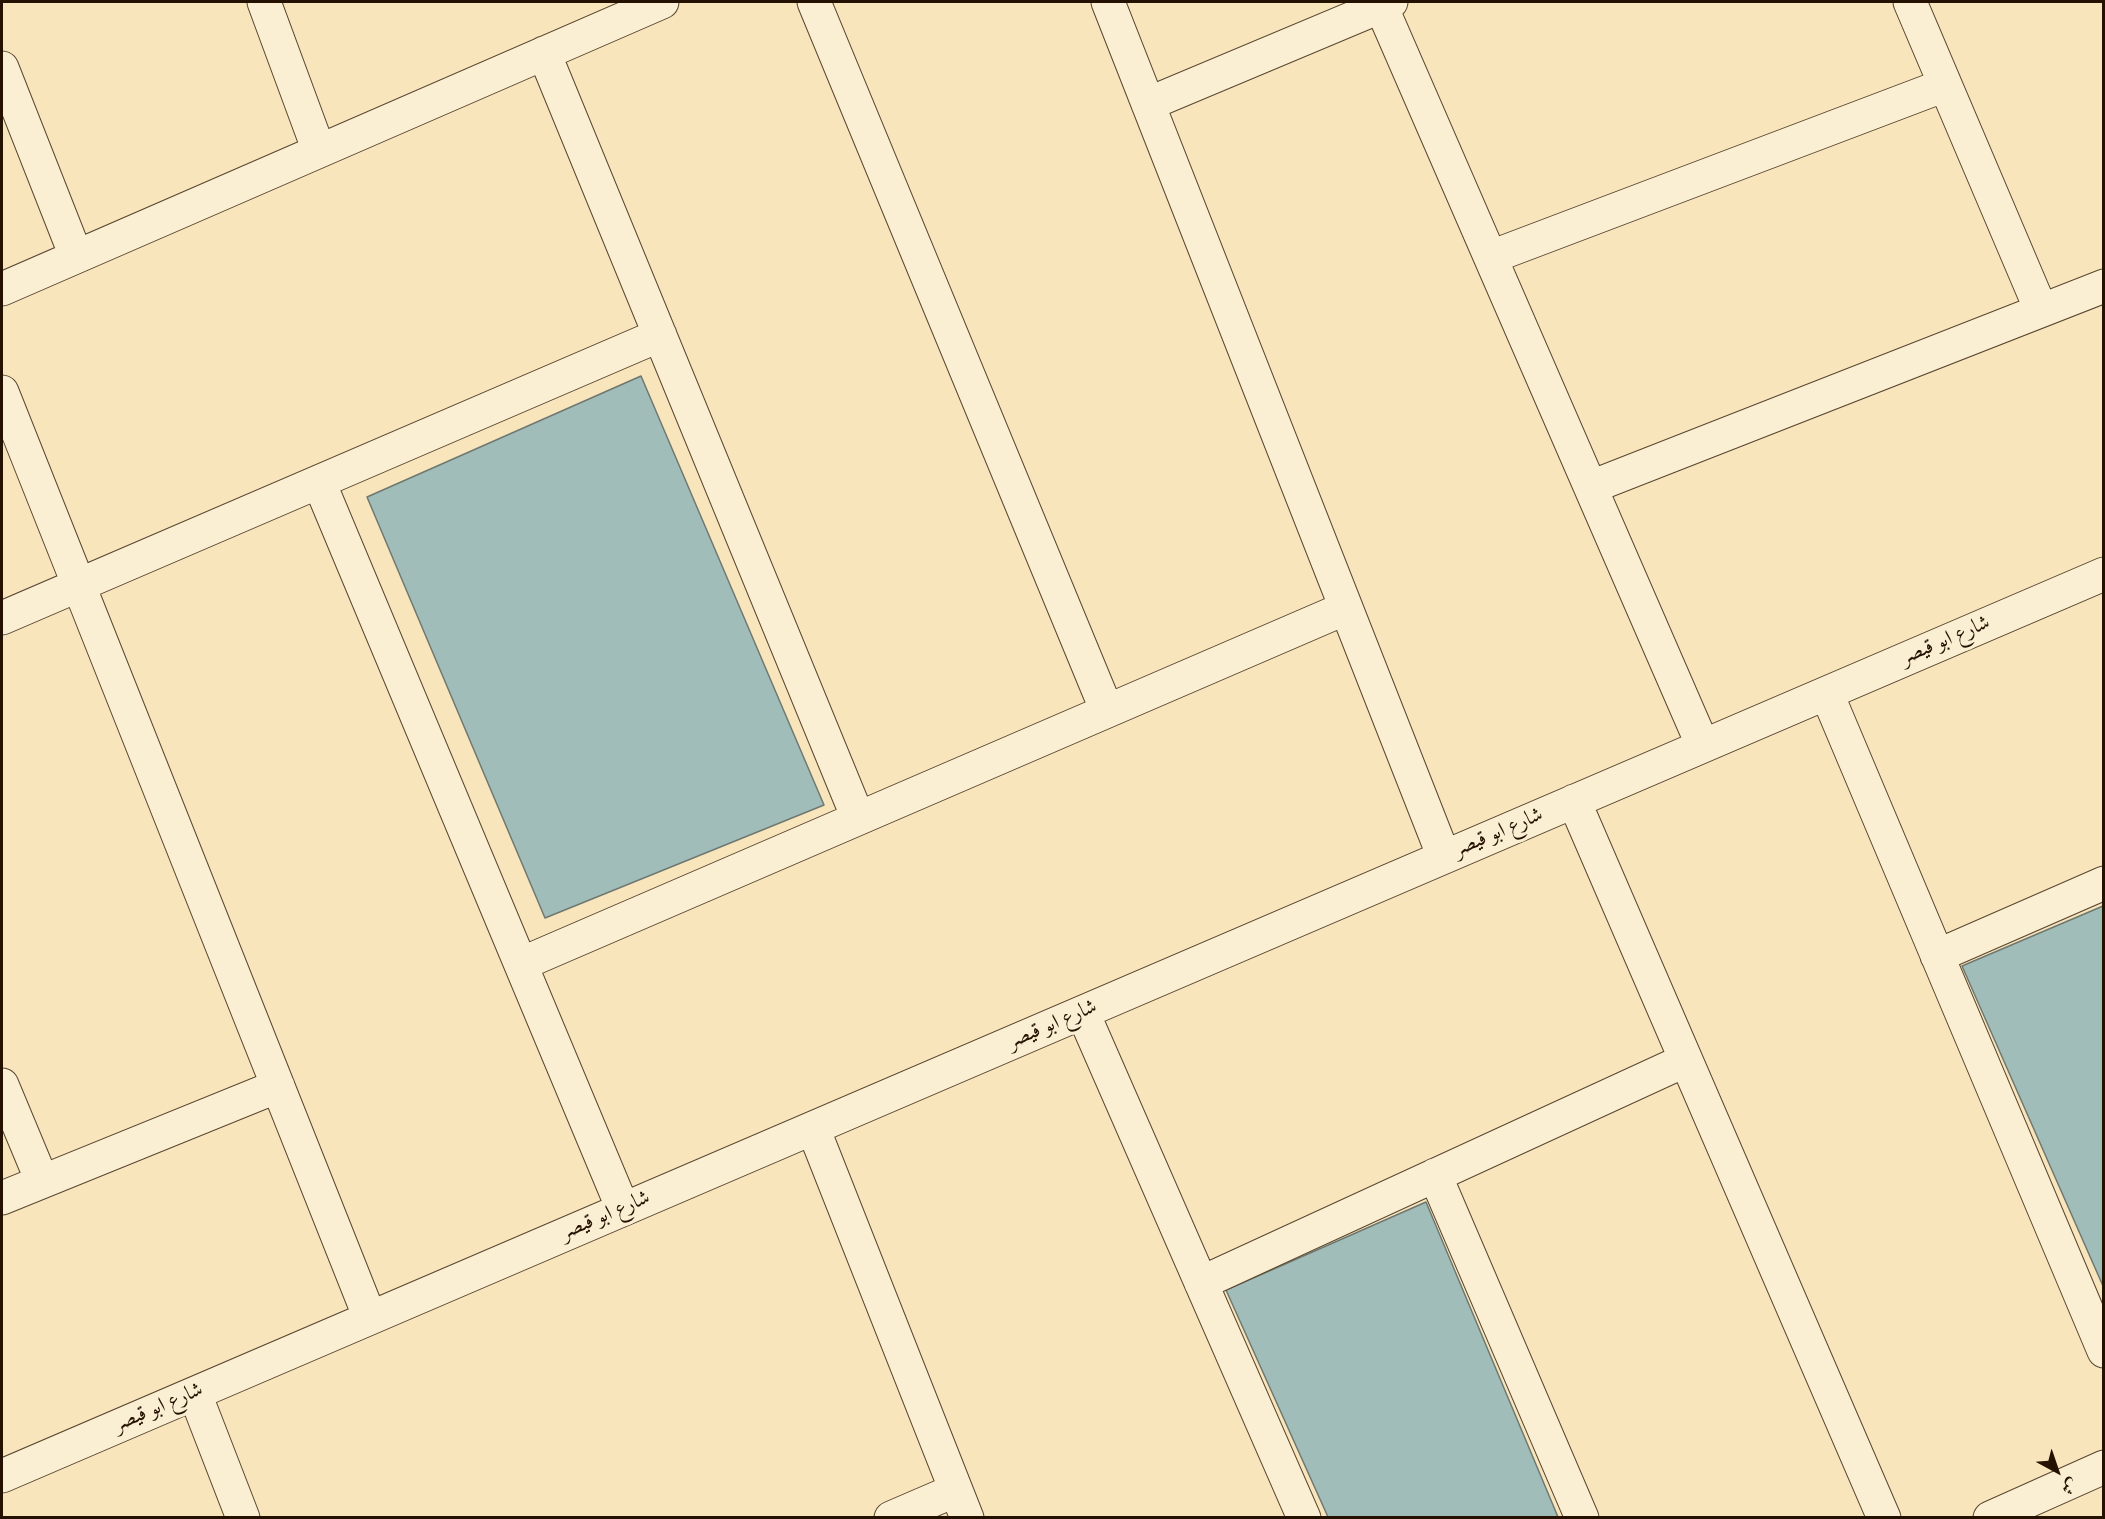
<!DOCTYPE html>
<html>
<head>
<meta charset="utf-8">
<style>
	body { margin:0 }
	#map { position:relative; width:2105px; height:1519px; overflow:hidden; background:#f8e5bc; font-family:"Sorts Mill Goudy",Amiri,serif }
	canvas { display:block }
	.frame { position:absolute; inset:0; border:3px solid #241100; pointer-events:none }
	.north { position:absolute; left:2027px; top:1441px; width:60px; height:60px; -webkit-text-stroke:4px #faeed3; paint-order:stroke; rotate:140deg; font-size:16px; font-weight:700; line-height:24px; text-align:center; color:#241100 }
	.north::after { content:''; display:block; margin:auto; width:21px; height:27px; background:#241100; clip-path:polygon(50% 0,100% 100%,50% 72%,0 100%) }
</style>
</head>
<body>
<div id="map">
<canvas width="2105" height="1519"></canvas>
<div class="frame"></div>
<div class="north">ش</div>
</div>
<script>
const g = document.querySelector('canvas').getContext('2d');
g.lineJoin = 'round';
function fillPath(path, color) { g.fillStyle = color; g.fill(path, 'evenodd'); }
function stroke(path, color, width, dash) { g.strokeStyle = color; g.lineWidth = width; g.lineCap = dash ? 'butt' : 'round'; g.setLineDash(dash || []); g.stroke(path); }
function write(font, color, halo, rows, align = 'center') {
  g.font = font + ' "Sorts Mill Goudy",Amiri,serif'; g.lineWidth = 6; g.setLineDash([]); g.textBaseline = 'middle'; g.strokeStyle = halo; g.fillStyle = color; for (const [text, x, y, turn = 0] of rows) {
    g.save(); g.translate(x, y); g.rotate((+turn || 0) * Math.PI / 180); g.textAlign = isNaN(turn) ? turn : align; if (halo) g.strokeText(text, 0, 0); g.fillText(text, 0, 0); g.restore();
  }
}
const water = new Path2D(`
	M641,376L824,805L545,918L367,497Z
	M2103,906V1286L1962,966Z
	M1426,1202L1558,1517H1328L1226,1290Z`);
fillPath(water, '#a1bdba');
stroke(water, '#6f7870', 1.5);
const minor = new Path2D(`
	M264,2L319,151
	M814,2L1107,711
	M1108,2L1444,857
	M1910,2L2041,310
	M1381,6L1703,746
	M544,53L858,818
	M2,68L76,256
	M1148,104L1391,2
	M1491,257L1945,85
	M2,289L662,2
	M2,392L370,1318
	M319,482L623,1209
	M1591,487L2104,286
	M2,618L660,335
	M1827,694L2104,1351
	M1574,801L1884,1518
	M1937,956L2104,883
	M521,964L1346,608
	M1083,1013L1304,1518
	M2,1085L42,1181
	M813,1128L967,1518
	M1435,1175L1582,1518
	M2,1198L278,1086
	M1201,1283L1686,1060
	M195,1394L243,1518
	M2,1476L2104,574
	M891,1518L956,1490
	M1990,1518L2104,1467`);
stroke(minor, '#59462f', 35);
stroke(minor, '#faeed3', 33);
write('21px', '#241100', '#faeed3', [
	["شارع ابو قيصر",1946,642,-23],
	["شارع ابو قيصر",1499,834,-23],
	["شارع ابو قيصر",1053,1026,-23],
	["شارع ابو قيصر",606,1217,-23],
	["شارع ابو قيصر",159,1409,-23]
]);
</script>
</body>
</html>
